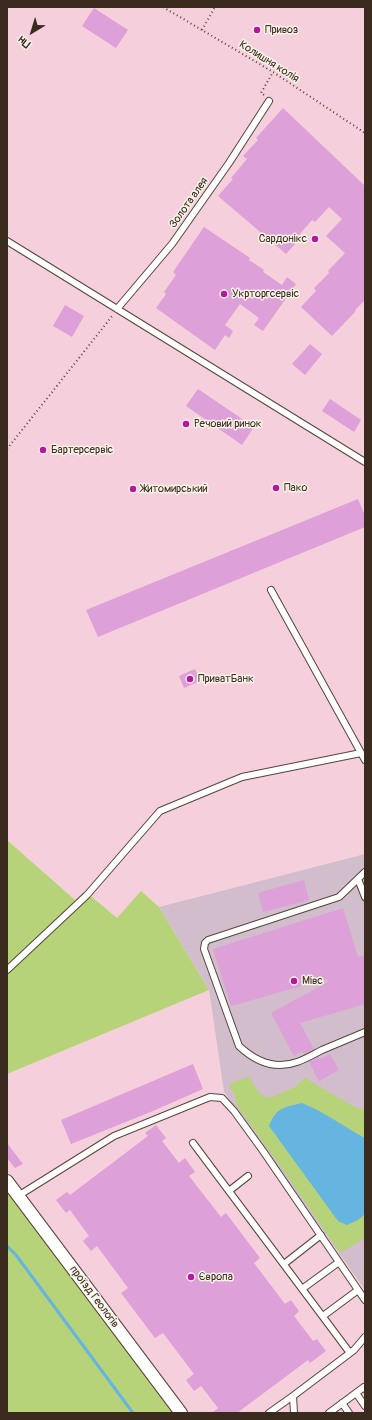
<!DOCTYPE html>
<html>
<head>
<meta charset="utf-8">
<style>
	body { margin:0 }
	#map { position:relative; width:372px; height:1420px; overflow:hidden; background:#f2e4ca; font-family:Pangolin,sans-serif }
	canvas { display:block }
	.frame { position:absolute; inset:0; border:8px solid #3b2a1e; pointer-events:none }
	.north { position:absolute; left:12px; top:12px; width:40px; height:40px; -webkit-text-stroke:3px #f7f3e8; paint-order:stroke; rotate:218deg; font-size:11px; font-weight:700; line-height:16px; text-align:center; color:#3b2a1e }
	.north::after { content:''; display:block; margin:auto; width:14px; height:18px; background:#3b2a1e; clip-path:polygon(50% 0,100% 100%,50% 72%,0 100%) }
</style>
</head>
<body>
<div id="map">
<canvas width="372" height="1420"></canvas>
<div class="frame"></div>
<div class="north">Пн</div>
</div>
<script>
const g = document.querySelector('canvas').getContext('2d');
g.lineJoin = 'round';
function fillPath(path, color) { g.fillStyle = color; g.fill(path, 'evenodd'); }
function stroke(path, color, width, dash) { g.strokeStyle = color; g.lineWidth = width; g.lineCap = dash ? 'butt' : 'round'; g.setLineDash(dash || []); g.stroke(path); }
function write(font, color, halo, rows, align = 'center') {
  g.font = font + ' Pangolin,sans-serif'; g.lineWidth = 3; g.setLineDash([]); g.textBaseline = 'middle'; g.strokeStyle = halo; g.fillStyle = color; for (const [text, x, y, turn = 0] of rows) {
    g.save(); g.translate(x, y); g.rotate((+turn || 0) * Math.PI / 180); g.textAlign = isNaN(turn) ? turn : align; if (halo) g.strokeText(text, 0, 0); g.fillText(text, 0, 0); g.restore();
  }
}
fillPath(new Path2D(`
	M7,7H365V854L159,907L141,891L117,919L86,891L75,900L7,840Z
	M209,990L224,1092L365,1290V1351L362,1355L365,1359V1413H187L7,1173V1074Z`), '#f5cfdb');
fillPath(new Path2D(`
	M365,854V1290L224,1092L209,990L159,907Z`), '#d1bdcc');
fillPath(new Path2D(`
	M7,840L75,900L85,891L117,918L141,891L159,907L209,990L7,1074Z
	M249,1077L260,1094L266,1097H272L295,1087L305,1078L353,1106L362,1109L365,1108V1138L302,1103L285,1107L273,1116L358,1220L365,1214V1238L340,1253L288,1177L237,1106L234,1094L229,1085L236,1081Z
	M7,1187L178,1413H7Z`), '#b7d379');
fillPath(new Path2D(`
	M302,1103C325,1112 344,1127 365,1138V1214L358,1220L347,1225L338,1221L269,1126C276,1108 284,1107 302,1103Z`), '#66b4e0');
stroke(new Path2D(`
	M7,1246L16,1255L133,1413`), '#66b4e0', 3);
fillPath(new Path2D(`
	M94,8L128,30L116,48L82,26Z
	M283,108L365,186V300L355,310L356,311L332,336L301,307L316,291L314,288L329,273L328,271L345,253L326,236L342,219L329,207L315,222L312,220L293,242L295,244L286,254L218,196L233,179L231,178L247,159L243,156L258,140L256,138Z
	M204,227L250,258L249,260L264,270L263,272L282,285L287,277L296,284L263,331L254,325L259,318L240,304L225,325L233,331L229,338L225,335L215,350L156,308L166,294L164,292L176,275L173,272Z
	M65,305L84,316L72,337L53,326Z
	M310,344L322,354L305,375L292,364Z
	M198,389L254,427L242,445L186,406Z
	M330,399L361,420L354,432L322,411Z
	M358,499L365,516V527L98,637L86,610Z
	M195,669L200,681L184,688L179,676Z
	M304,880L309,900L263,912L258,893Z
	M343,908L358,957L365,955V1004L300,1023L314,1049L304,1054L302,1051L294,1056L271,1013L328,982L327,979L231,1006L213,949Z
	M330,1054L339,1070L319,1081L309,1062L318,1057L320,1059Z
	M193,1064L203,1089L153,1111L71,1144L61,1120Z
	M156,1125L166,1138L162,1141L179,1163L185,1158L195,1172L189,1176L221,1217L226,1213L260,1258L254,1263L285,1304L291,1300L299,1311L294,1316L313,1341L317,1339L326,1351L310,1363L308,1360L237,1413H212L218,1408L201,1386L194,1391L186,1380L194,1374L163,1333L155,1338L121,1293L128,1288L97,1246L91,1251L83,1241L89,1236L70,1210L66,1213L56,1200L67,1192L70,1195L148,1136L145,1133Z
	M7,1143L23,1164L15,1168L7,1158Z`), '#dea0d8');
const lane = new Path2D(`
	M7,241L365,462
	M117,309L172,244L229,163L269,101
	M271,590L365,760
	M365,872L339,897L208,940L205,943L204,949L239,1046C255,1061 275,1070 297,1062C306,1059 314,1054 322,1050C336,1044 351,1038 365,1032
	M358,879L365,897
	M7,970L87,895L160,811L242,777L361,753
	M193,1143L350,1353
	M229,1191L248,1176
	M18,1196L114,1136L210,1097L222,1098L234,1111L263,1151L365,1300
	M284,1264L321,1235
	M302,1289L339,1262
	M323,1316L358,1290
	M356,1393L365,1406
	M293,1396L354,1350L365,1337
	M342,1403L349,1413
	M269,1413L293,1396L294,1413
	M329,1413L364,1387L365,1389`);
const street = new Path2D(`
	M7,1181L181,1413`);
stroke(lane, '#564638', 8);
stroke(street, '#564638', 14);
stroke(new Path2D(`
	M163,7L273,72L365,133
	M202,30L215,7
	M264,95L261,93L273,72
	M7,449L113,315`), '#564638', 2, [1, 3]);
stroke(lane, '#fff', 6);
stroke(street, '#fff', 12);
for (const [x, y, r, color] of [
	[257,30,4,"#b5179e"],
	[315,239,4,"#b5179e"],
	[224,294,4,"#b5179e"],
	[186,424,4,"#b5179e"],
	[43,450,4,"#b5179e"],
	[276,488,4,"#b5179e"],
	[133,489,4,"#b5179e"],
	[190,679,4,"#b5179e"],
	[294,981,4,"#b5179e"],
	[191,1277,4,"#b5179e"]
]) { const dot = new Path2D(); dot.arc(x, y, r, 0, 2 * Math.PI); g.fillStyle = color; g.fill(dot); stroke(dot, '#f7f3e8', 1.5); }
write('11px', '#3b2a1e', '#f7f3e8', [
	["Привоз",265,30],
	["Сардонікс",307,239,"right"],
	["Укрторгсервіс",232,294],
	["Речовий ринок",194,424],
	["Бартерсервіс",51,450],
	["Пако",284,488],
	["Житомирський",141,489],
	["ПриватБанк",198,679],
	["Мівс",302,981],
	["Європа",199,1277]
], 'left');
write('11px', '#3b2a1e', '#f7f3e8', [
	["Колишня колія",269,62,32],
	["Золота алея",189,203,-55],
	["проїзд Геологів",94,1297,53]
]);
</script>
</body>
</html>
